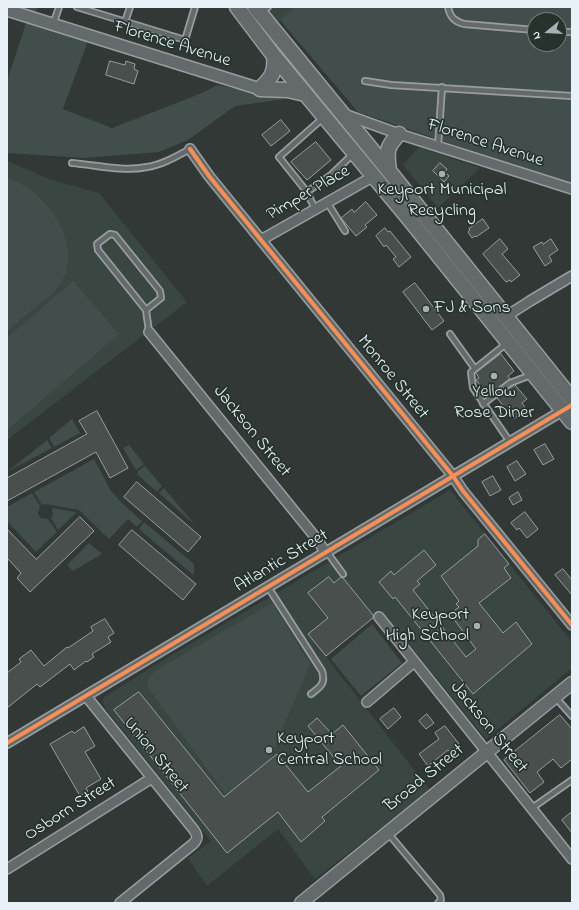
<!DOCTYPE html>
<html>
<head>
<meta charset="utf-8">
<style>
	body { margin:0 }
	#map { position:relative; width:579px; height:910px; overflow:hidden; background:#313835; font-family:"Indie Flower",sans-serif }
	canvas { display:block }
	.frame { position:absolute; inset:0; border:8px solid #e8f1f8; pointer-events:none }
	.north { position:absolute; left:527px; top:12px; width:40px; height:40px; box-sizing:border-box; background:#26332d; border:1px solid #747f7e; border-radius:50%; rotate:252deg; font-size:11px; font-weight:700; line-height:16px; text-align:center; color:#e8f1f8 }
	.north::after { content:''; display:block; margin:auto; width:14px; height:18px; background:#a8b0b4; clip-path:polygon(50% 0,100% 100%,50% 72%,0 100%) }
</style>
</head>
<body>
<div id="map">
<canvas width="579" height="910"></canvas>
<div class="frame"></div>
<div class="north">N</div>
</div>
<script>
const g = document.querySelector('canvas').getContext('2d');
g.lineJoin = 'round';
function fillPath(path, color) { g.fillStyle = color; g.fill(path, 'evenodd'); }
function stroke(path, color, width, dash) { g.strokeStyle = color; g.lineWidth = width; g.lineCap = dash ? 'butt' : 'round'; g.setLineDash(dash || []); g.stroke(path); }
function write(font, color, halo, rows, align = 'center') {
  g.font = font + ' "Indie Flower",sans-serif'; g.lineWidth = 3.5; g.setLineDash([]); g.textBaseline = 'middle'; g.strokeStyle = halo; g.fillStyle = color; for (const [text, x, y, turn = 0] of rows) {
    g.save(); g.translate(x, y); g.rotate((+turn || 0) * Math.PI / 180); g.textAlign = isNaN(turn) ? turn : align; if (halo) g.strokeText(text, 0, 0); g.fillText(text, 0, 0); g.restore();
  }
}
fillPath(new Path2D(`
	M266,7H294L278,22Z
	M419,147L480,168L438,208L403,165Z
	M7,161L52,180L99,193L187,302L7,440Z
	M450,490L572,642V668L486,739L381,610L326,657L430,790L315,879L278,829L207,886L188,858L211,841L106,709L103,703V699L107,695L160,662Z`), '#3a4641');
fillPath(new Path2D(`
	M7,7H38L35,13L89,38L63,109L112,128L197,95L218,85L285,99L235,106L188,140L159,152L84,158L7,153V81L28,17Z
	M294,7H572V185L358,112L280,20ZM535,20H559V44H535Z
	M7,178C40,187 76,233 67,268C65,277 60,285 54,292L7,331Z
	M73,281L119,334L7,430V338Z
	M72,419L80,433L54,447L49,438Z
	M47,440L52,448L7,472Z
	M129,445L144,464L136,470L123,448Z
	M94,459L111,491L123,504L142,521L137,527L128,519L109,539L79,510L45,504L42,505L34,492Z
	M145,466L162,486L157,492L139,476L137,472Z
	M164,488L196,526L159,493Z
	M32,493L40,506L38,514L41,518L48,519L57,532L36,552L7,521V507Z
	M52,508L75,512L76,513L58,530L51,518L53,514Z
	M144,522L194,564V574H192L139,529Z
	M89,543L102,554L73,571L67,565Z
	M272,603L310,664L277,741L271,759L226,795L147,686C147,677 151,675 157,670Z
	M372,624L402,663L361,696L331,659Z`), '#424e4b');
const building = new Path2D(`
	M110,61L125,65L126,61L135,64L134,69L138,71L134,84L106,75Z
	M281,120L290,131L271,146L262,135Z
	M316,142L331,160L307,180L291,162Z
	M440,163L447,169L445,172L449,176L444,182L433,171Z
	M366,202L377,215L365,225L367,227L356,236L341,218L352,209L354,212Z
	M483,219L489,228L476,237L475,236L472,238L468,232L470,230L469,229Z
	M385,228L388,232L390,231L411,257L399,267L393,259L396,257L386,245L384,247L376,236Z
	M500,239L508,249L502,254L520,275L511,282L510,280L506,282L483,254Z
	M551,239L558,250L549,256L552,261L545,266L533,247L542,242L543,244Z
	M415,283L444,321L432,330L403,292Z
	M501,354L514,371L508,376L510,379L493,392L491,390L486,393L476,380L479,378L476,373Z
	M515,385L527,399L522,403L526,409L514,419L497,398Z
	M97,411L128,468L110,478L96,452L7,501V478L87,434L79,421Z
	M545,444L554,459L543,465L534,450Z
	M517,461L526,474L515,481L507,467Z
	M493,476L501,490L490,496L482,482Z
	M137,482L201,537L188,552L124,497Z
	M518,492L522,500L513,505L509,498Z
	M525,512L538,529L527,538L519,528L517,530L511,523Z
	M80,517L94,531L30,592L17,578L21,573L7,558V529L36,559Z
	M132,530L196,584L183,600L119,545Z
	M485,534L509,564L504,568L511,578L479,603L503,633L516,622L532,644L473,694L395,597L393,599L379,582L391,571L394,575L424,550L436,565L417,581L420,584L413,590L466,657L476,649L450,614L459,607L456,604L459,601L441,576L478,546V540Z
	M563,569L572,580V595L555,575Z
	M329,577L334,583L341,577L343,578L373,615V618L326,656L308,634L328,618L308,593Z
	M105,619L114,633L108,637L111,642L92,654L94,657L87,662L86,661L74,670L70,664L40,687L37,684L7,708V673L21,662L19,659L31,650L44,666L67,647L68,648L93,631L91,627Z
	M139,692L224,797L277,754L308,792L341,766L308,726L317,718L332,734L343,725L379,770L322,817L325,821L301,842L278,812L227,853L114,710Z
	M394,708L401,717L388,729L380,719Z
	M427,714L434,723L426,729L419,721Z
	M560,715L572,729V759L561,768L553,759L537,772L544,782L530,793L504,760Z
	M445,726L459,744L450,752L448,750L428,766L419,754L439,739L435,733Z
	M84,727L95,746L85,752L101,779L86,788L88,791L80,796L50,744L72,731L74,733Z
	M572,812V833L562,820Z`);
fillPath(building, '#494f4d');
stroke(building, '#989d9e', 1);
const service = new Path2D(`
	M77,7L185,40L195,7
	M448,7C450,17 454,21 464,24L535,30
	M262,13L268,7
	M125,22L130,7
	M53,25L59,7
	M559,32H572
	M365,81L391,85L572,96
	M323,118L279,157L307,192L331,175L353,154
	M438,146L442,87
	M72,163C96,165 123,172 147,167C162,165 177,156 190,149
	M307,192L315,209
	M327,202L345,231
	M146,310L161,298L160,291L115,235L110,234L97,244L98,250L146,310L149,332
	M450,334L475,369
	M507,343L471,372L473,388L510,442
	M483,404L510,383L531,375
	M327,552L343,574
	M268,587L322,671C326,684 320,687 311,694
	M556,698L572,716
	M532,808L572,780
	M388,833L440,895L441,900L438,903`);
const minor = new Path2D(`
	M344,114L399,134L572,189
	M190,149L209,176L453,476L463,491L572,625
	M261,240L374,176
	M505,317L530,301L572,276
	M149,332L316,538L326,553
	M379,617L572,859
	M86,696L194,830C198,836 198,839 193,844L120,903
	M367,702L414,662
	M7,743L572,405
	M7,869L152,778`);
const tertiary = new Path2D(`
	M7,10L260,89`);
const secondary = new Path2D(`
	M301,903L572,683`);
const trunk = new Path2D(`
	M237,7L274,56L410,220L572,422
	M255,7L389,171L572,399
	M260,89L288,90L305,94
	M260,89C271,78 276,73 274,56
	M389,171C387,153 385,148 399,134`);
stroke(service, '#989d9e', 8);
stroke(minor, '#989d9e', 12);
stroke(tertiary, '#989d9e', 14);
stroke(secondary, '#989d9e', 15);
stroke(trunk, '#989d9e', 17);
stroke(service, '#646a6b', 4.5);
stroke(minor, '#646a6b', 9);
stroke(tertiary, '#646a6b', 11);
stroke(secondary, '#646a6b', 12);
stroke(trunk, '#646a6b', 14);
stroke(new Path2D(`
	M190,149L209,176L453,476L463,491L572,625
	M7,743L572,405`), '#f78f57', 4);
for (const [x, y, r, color] of [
	[442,174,4,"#a8b0b4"],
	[426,309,4,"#a8b0b4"],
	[494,376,4,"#a8b0b4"],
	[477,626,4,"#a8b0b4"],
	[269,750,4,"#a8b0b4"]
]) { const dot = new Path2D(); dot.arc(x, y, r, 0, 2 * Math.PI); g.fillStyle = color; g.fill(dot); stroke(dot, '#26332d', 1.5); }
write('18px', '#e8f1f8', '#26332d', [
	["Florence Avenue",172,45,17],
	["Florence Avenue",485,144,18],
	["Pimper Place",309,194,-30],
	["Monroe Street",392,378,51],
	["Jackson Street",251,432,51],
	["Atlantic Street",282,562,-31],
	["Jackson Street",488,728,51],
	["Union Street",155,756,51],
	["Broad Street",425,779,-39],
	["Osborn Street",71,810,-32]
]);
write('18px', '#e8f1f8', '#26332d', [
	["Keyport Municipal",442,191],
	["Recycling",442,212],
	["FJ & Sons",434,309,"left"],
	["Yellow",494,393],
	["Rose Diner",494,414],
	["Keyport",469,616,"right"],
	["High School",469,637,"right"],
	["Keyport",277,740,"left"],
	["Central School",277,761,"left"]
]);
</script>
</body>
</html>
